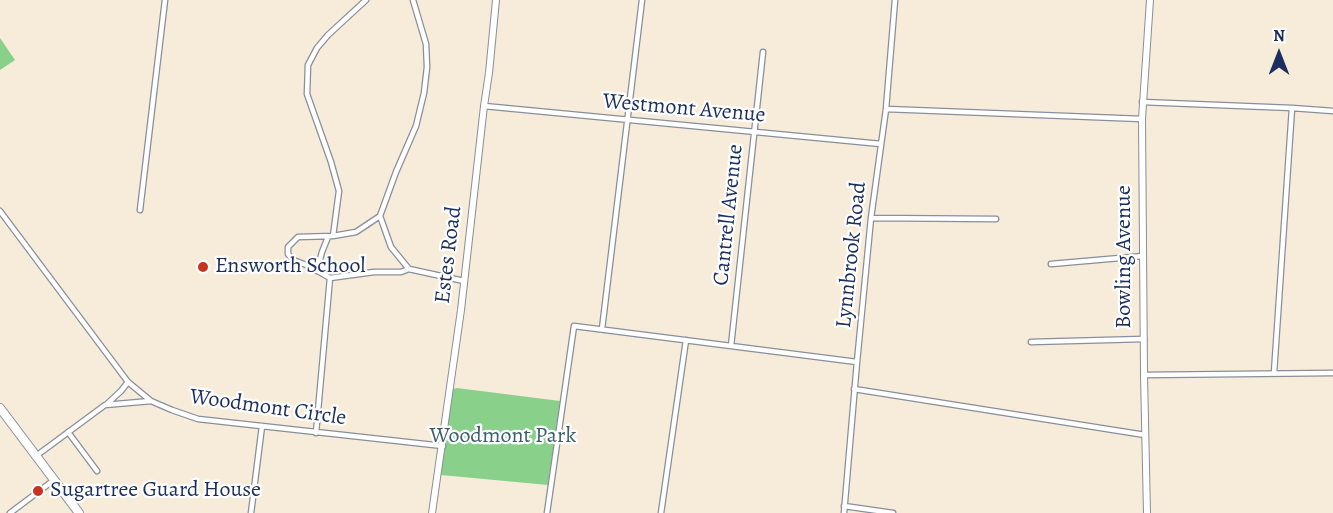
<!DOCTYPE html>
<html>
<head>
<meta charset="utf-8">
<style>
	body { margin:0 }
	#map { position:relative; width:1333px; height:513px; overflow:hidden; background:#f6ecd9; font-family:Alegreya,serif }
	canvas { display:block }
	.north { position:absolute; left:1249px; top:24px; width:60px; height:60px; -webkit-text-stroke:4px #fff; paint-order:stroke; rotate:0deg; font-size:16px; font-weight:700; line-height:24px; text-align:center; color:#1b2f5e }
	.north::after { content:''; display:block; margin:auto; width:21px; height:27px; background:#1b2f5e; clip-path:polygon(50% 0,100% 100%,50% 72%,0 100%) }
</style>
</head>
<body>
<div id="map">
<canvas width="1333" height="513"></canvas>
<div class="north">N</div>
</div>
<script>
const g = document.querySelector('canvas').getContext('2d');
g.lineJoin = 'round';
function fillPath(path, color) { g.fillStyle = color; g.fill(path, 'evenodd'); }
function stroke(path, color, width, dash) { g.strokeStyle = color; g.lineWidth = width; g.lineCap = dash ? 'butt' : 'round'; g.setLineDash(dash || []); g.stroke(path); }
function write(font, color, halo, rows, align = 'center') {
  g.font = font + ' Alegreya,serif'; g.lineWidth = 4.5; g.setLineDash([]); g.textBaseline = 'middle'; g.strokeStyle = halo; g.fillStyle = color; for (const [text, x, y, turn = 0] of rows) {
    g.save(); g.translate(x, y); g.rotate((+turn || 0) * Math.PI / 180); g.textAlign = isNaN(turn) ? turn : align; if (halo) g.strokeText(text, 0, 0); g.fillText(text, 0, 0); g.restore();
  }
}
fillPath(new Path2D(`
	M0,38L15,60L0,70Z
	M457,388L560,401L548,485L441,475L453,389Z`), '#89d08b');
const minor = new Path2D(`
	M413,0L426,44L427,67L424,93L416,126L396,172L380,216L391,247L409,269L464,281
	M1142,102L1292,108L1333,111
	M484,106L881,144
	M886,109L1142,119
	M140,210L165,0
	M0,211L128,382L151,401
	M871,218L996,219
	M333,236L339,191L331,162L307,94L308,65L317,48L328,35L366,0
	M1051,264L1143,256
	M317,271L322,252L328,237
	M330,278L309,266L293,260L288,254V247L298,237L333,236L356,232L380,216
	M330,278L374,272H401L409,269
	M602,329L642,0
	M1031,342L1144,339
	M731,346L763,52
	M1274,373L1292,108
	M1144,375L1333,373
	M854,389L1145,435
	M107,404L121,391L128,382
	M68,432L97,471
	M316,433L330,278
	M36,456L105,405L151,401L172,410L198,419L443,446
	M844,506L893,513
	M10,513L54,480
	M251,513L262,426
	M547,513L574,326L857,362
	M661,513L686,340
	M844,513L857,362L871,218L886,109L895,0`);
const tertiary = new Path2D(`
	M432,513L461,310L484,106L489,73L496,0
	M1147,513L1144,375L1142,119L1150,0`);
const primary = new Path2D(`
	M0,408L79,513`);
stroke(minor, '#888e9c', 7);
stroke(tertiary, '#888e9c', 8);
stroke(primary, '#888e9c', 10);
stroke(minor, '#fff', 4.5);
stroke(tertiary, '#fff', 6);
stroke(primary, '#fff', 8);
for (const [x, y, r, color] of [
	[203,267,6,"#c8321e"],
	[38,491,6,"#c8321e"]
]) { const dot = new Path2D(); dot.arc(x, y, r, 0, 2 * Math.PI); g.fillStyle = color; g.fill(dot); stroke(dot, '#fff', 2); }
write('22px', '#1b2f5e', '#fff', [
	["Westmont Avenue",684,109,5],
	["Cantrell Avenue",729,215,-84],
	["Estes Road",449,255,-83],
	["Lynnbrook Road",852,255,-84],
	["Bowling Avenue",1125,257,-90],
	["Woodmont Circle",268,408,8]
]);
write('22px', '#1b2f5e', '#fff', [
	["Ensworth School",215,267],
	["Sugartree Guard House",50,491]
], 'left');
write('22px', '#3c5f6c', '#fff', [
	["Woodmont Park",503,437]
]);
</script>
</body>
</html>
